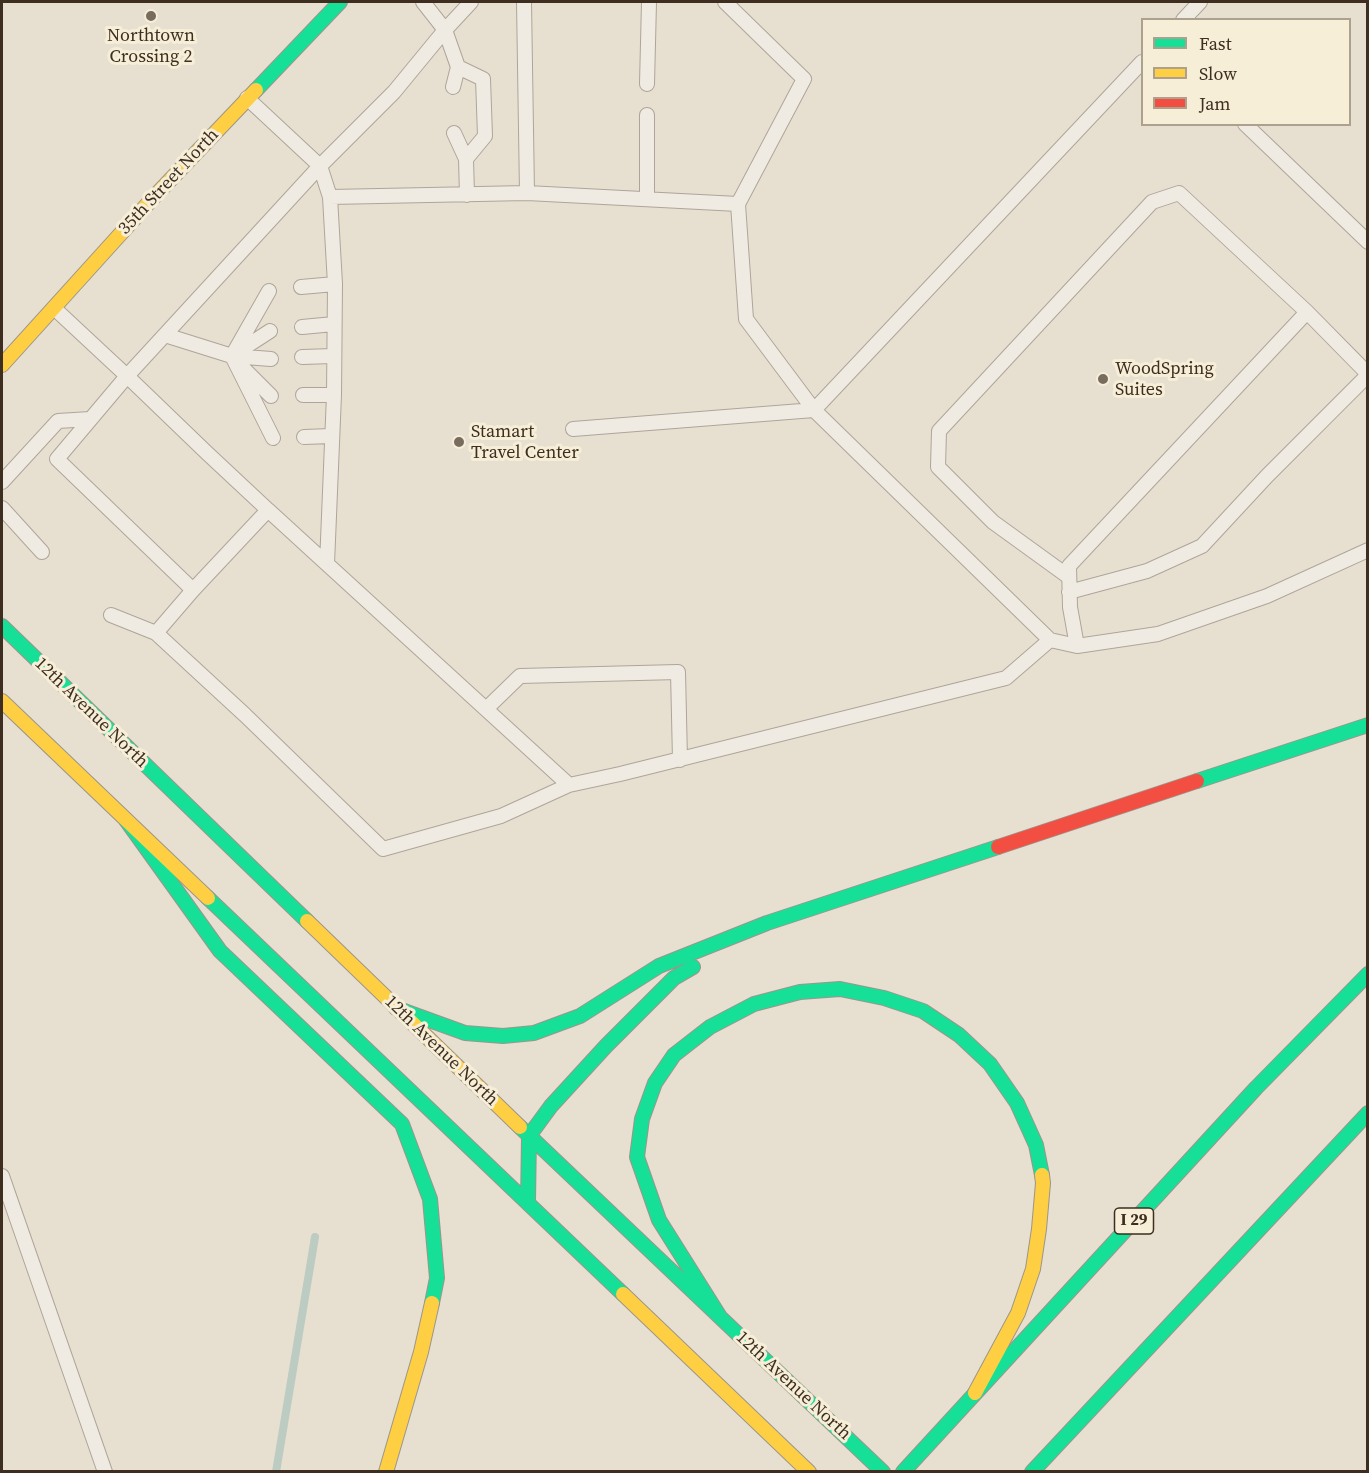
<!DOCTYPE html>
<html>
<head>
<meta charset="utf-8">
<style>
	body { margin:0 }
	#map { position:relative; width:1369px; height:1473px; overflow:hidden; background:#e7e0d1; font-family:"Source Serif 4",serif }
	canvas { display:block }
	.frame { position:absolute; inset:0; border:3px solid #3d2e20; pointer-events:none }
	.legend { position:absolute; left:1141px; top:18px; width:210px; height:108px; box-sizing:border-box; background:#f7eed8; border:2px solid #ada18e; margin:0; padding:8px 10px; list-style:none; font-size:18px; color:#3d2e20 }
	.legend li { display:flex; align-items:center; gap:12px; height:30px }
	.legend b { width:30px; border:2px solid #ada18e }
</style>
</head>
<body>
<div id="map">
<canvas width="1369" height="1473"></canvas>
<div class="frame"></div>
<ul class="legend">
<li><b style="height:8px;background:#16e098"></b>Fast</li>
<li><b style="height:8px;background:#ffcf43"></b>Slow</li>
<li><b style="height:8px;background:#f24e42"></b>Jam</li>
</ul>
</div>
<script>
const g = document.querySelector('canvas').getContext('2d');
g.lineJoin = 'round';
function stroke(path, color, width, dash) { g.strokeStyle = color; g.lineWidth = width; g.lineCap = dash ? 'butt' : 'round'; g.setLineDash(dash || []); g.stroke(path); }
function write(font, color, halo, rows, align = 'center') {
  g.font = font + ' "Source Serif 4",serif'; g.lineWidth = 6; g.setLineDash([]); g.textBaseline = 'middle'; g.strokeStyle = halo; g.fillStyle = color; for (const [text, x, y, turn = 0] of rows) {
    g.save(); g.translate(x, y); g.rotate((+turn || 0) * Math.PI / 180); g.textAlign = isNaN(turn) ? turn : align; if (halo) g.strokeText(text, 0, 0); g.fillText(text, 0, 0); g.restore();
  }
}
stroke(new Path2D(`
	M276,1472L315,1237`), '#bcccc2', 8);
const lane = new Path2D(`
	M524,2L527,193
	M725,2L804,79L738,204
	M1183,20L1200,2
	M647,84L649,2
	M453,87L458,67L445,30L471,2
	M247,98L320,166L330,197L335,284L334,395L327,564L569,785L501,816L383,849L245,715L156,633L193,590L268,510L327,564
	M647,115V199
	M1245,124L1368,242
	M454,133L466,159L485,136L483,79L458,67
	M466,159L467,195
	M330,197L527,193L738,204L746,319L814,410L1050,640L1077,646L1158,634L1267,596L1368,550
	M301,287L335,284
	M54,308L127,376L320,166L394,92L445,30L423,2
	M302,327L334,324
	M165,335L232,356L273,438
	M233,355L270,331
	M232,356L269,291
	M232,356L271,359
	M302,357L333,356
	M241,366L271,396
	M303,395H334
	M573,429L814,410L1142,62
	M304,437L331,436
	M2,482L58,421L90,419
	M2,508L42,552
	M1069,577L993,522L938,467L939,431L1152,202L1179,193L1307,312
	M193,590L57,459L127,376L207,453L268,510
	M1069,592L1147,571L1202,546L1267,476L1368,375
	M111,615L156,633
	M1077,646L1070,607L1069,566L1307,312L1368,374
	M486,709L520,676L678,672L680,760
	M569,785L620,774L1006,678L1050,640
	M2,1176L105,1472`);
const fast = new Path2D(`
	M256,90L340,2
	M2,626L307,921
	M1197,781L1368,725
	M126,820L220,951L402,1124L430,1199L437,1278L432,1303
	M208,898L623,1294
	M396,1008L465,1033L503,1036L534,1033L580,1016L659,966L767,923L998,847
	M520,1127L883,1472
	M528,1202L529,1136L551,1106L606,1046L674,978L693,967
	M720,1317L659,1220L637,1157L642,1119L655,1083L674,1055L710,1027L754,1004L800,992L840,989L884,998L923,1011L959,1035L990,1064L1017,1103L1036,1145L1042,1175
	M903,1472L1256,1088L1368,974
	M1032,1472L1368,1113`);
const slow = new Path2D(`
	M2,365L153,198L256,90
	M2,701L208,898
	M307,921L520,1127
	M623,1294L809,1472
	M975,1393L1018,1313L1033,1269L1039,1229L1043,1183L1042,1175
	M386,1472L421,1352L432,1303`);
const jam = new Path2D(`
	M998,847L1197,781`);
stroke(lane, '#ada599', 16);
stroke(fast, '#9c958a', 16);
stroke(slow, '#9c958a', 16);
stroke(jam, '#9c958a', 16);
stroke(lane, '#efebe3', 14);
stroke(fast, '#16e098', 14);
stroke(slow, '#ffcf43', 14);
stroke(jam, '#f24e42', 14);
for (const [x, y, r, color] of [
	[151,16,6,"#786c5e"],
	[1103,379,6,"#786c5e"],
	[459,442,6,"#786c5e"]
]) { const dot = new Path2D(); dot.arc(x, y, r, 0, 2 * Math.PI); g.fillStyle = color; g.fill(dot); stroke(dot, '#f7eed8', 2); }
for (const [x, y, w] of [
	[1134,1221,39]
]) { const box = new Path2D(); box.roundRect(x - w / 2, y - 13, w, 26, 4.5); g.fillStyle = '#f7eed8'; g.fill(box); stroke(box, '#3d2e20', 1.5); }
write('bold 16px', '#3d2e20', null, [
	["I 29",1134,1221]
]);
write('18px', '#3d2e20', '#f7eed8', [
	["Northtown",151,36,"center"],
	["Crossing 2",151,57,"center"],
	["WoodSpring",1115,369],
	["Suites",1115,390],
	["Stamart",471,432],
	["Travel Center",471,453]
], 'left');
write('18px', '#3d2e20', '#f7eed8', [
	["35th Street North",169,182,-47],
	["12th Avenue North",91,713,44],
	["12th Avenue North",441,1051,44],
	["12th Avenue North",793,1386,43]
]);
</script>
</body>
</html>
